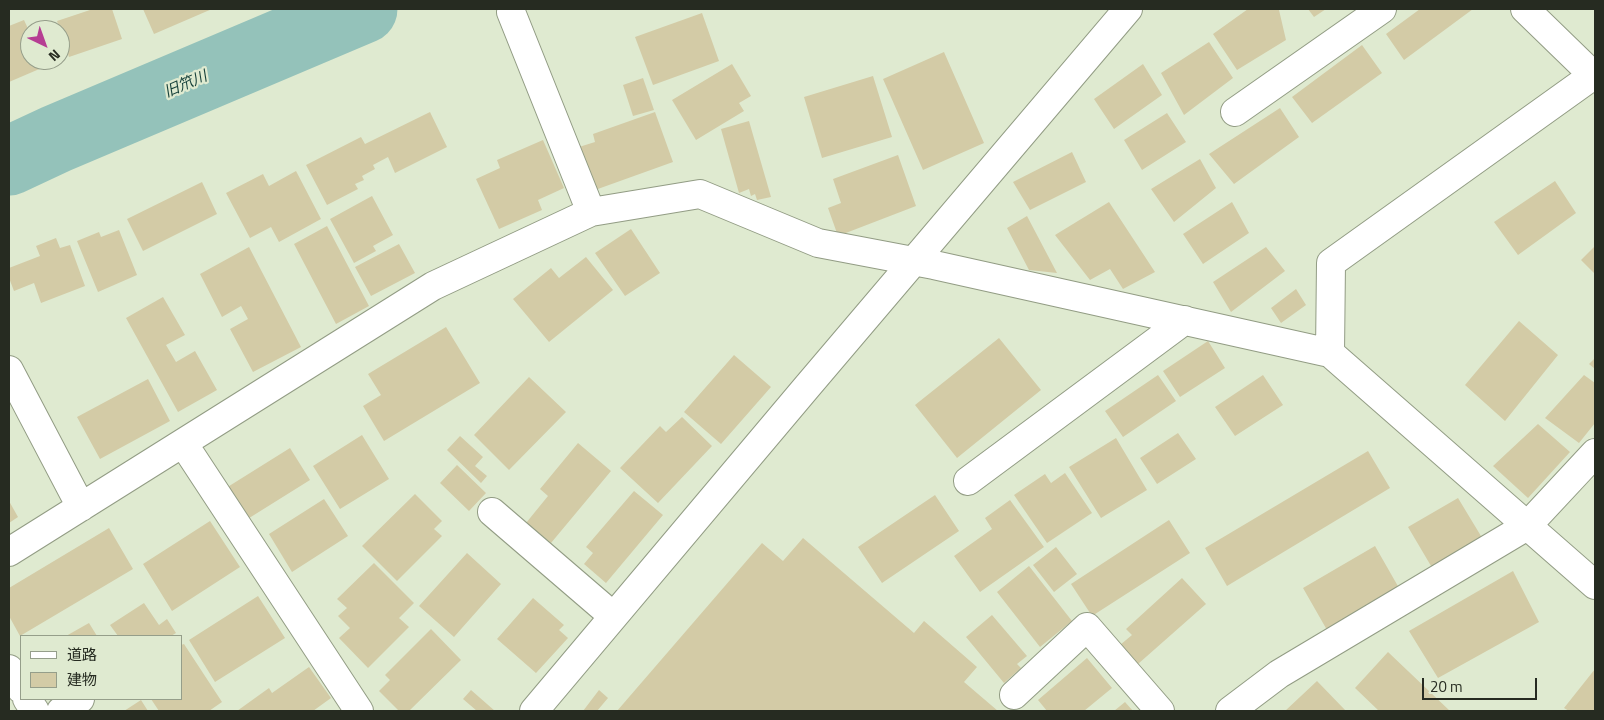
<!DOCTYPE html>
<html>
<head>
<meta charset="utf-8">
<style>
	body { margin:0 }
	#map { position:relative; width:1604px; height:720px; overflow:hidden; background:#dfead0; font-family:"Titillium Web","Noto Sans JP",sans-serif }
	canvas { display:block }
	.frame { position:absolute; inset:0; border:10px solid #262b21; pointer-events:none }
	.legend { position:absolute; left:20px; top:635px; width:162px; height:65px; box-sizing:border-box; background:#dfead0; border:1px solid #959e8a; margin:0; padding:6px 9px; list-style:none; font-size:15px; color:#262b21 }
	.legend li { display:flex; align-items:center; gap:10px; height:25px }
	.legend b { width:25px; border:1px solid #959e8a }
	.north { position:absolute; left:20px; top:20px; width:50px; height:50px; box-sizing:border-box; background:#dfead0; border:1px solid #959e8a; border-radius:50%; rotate:138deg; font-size:14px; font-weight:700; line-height:20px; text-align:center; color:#262b21 }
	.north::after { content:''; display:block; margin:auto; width:18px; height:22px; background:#b63e93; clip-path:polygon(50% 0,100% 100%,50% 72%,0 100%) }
	.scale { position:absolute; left:1422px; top:678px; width:115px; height:22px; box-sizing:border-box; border:2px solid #262b21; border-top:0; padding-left:6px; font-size:15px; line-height:18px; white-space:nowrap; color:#262b21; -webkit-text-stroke:4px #dfead0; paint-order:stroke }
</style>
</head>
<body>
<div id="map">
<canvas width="1604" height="720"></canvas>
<div class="frame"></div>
<ul class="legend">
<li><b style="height:6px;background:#fff"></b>道路</li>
<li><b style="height:14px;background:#d3cba6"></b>建物</li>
</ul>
<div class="north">N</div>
<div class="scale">20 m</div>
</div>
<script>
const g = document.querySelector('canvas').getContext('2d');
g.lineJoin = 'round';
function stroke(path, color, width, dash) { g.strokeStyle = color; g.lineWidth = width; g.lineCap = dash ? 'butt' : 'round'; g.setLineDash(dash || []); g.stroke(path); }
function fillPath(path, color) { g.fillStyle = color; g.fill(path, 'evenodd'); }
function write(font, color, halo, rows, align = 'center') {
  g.font = font + ' "Titillium Web","Noto Sans JP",sans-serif'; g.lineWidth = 4.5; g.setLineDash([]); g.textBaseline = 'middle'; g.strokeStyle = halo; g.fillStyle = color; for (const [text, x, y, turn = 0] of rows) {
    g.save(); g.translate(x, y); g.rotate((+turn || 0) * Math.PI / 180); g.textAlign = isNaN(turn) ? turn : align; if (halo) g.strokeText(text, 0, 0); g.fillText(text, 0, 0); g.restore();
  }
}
stroke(new Path2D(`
	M9,161L56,139L363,9`), '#94c2ba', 69);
fillPath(new Path2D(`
	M93,9H112L122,39L69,57L57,21Z
	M143,9H212L154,34Z
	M1248,9H1277L1279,10L1286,40L1237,70L1213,34Z
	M1308,9H1326L1314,17Z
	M1420,9H1473L1404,60L1386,34Z
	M702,13L719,61L653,85L635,37Z
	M24,20L30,33V60H41L44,67L9,82V26Z
	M1209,42L1233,78L1184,115L1161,73Z
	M1362,45L1382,73L1312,123L1292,97Z
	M944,52L984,143L923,170L883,79Z
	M732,64L751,96L739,103L744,111L696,140L672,100Z
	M1143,64L1162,95L1114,129L1094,99Z
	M873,76L892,137L822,158L804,97Z
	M643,78L654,110L633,116L623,85Z
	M1280,108L1299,137L1234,184L1209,154Z
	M430,112L447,147L395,173L388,157L373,165L375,169L362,176L364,180L355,184L358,189L327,205L306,165L361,137L365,144Z
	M655,112L673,162L595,190L579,147L595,142L593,134Z
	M1167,113L1186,142L1142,170L1124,140Z
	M749,121L771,197L757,200L755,194L751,196L749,189L739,193L721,129Z
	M543,140L564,188L538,200L542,210L499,229L476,179L500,168L497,160Z
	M1072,152L1086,182L1030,210L1013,182Z
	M898,155L916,206L838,236L828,208L841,203L833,179Z
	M1200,159L1216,188L1174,222L1151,189Z
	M296,171L321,219L279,242L271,227L250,238L226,193L263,174L269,186Z
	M1555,181L1576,213L1518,255L1494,222Z
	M202,182L217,214L143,251L127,219Z
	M372,196L393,235L373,246L376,251L354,263L330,219Z
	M1109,202L1155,272L1123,289L1110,269L1090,280L1055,235Z
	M1232,202L1249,233L1203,264L1183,234Z
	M1027,216L1057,273L1029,270L1007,228Z
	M327,226L369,306L336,324L294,244Z
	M631,229L660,273L625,296L595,253Z
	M119,230L137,275L98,292L77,241L99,232L101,237Z
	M56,238L60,248L70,245L85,286L41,303L34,283L14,291L9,278V268L40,256L36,246Z
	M399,244L415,273L371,296L355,267Z
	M1595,246V274L1581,260Z
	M249,247L301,347L253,372L230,329L248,319L241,306L222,317L200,274Z
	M1266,247L1285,271L1231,312L1213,282Z
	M586,257L613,290L549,342L513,299L551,268L559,278Z
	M1296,289L1306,305L1281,323L1271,308Z
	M163,297L185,335L166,345L176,362L195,351L217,390L178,412L126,318Z
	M1519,321L1558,355L1505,421L1465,385Z
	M446,327L480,383L384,441L363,406L381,395L368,374Z
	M999,338L1041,390L957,458L915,405Z
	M1208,341L1225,368L1180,397L1163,371Z
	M734,355L771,387L721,444L684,412Z
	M1595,358V369L1589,364Z
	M1158,375L1176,401L1123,437L1105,411Z
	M1263,375L1283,405L1235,436L1215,407Z
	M1584,375L1595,383V423L1579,443L1545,418Z
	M529,377L566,412L509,470L474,435Z
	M148,379L170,421L100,459L77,417Z
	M682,417L712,446L658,503L620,468L660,426L666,432Z
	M1538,424L1570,452L1528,498L1493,466Z
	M1178,433L1196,459L1157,484L1140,458Z
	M362,435L389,479L340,509L313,466Z
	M460,436L483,457L475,466L487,476L481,483L447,450Z
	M1116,438L1147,490L1101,518L1069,467Z
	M578,443L611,471L551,543L526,523L548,496L540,489Z
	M290,448L310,480L246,520L226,488Z
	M1368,451L1390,488L1227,586L1205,548Z
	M457,465L486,493L469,511L440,483Z
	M1065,473L1092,513L1047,543L1014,495L1045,474L1051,483Z
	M634,491L663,515L606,583L584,564L593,553L586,547Z
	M415,494L442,521L434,529L442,536L397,581L362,546Z
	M935,495L959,531L882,583L858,547Z
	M1458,498L1484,541L1434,571L1408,527Z
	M324,499L348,536L292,572L269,534Z
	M1010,500L1044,547L980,592L954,556L992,529L985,518Z
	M9,501L18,517L9,523Z
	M1169,520L1190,553L1092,616L1071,584Z
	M210,521L240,567L172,611L143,564Z
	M109,528L133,569L20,636L9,616V588Z
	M803,538L914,633L924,621L977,667L964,682L998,711H617L762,543L783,561Z
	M1375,546L1399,588L1327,630L1303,588Z
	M1056,547L1077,574L1054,592L1033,565Z
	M467,553L501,584L454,637L419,606Z
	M374,563L414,603L399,618L409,627L368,668L339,638L350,628L338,616L347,608L337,599Z
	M1029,566L1072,621L1040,647L997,592Z
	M1513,571L1539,622L1438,678L1409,631Z
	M1182,578L1206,604L1138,664L1120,645L1132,635L1126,629Z
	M258,596L285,638L215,682L189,640Z
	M533,598L564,625L559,630L568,638L536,673L497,639Z
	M144,603L159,625L167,619L176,633L171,636H118L110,625Z
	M992,615L1027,656L1017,664L1021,668L1004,683L966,637Z
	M89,623L97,636H66Z
	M431,629L461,660L409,711H399L379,691L390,680L385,675Z
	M184,644L222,702L209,711H159L151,699H181V645Z
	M1388,652L1450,711H1379L1355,688Z
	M1087,658L1112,688L1084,711H1047L1038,700Z
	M309,667L331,698L313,711H237L269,688L272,693Z
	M1595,669V711H1569L1564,708Z
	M1317,681L1346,711H1285Z
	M471,690L495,711H477L463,699Z
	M599,690L608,698L597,711H583Z
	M141,700L148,711H124Z
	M1125,702L1133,711H1114Z`), '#d3cba6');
const minor = new Path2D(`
	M1525,9L1593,75
	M511,12L591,212
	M1235,112L1382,9
	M1330,353L1331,263L1595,74
	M9,370L81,507
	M183,443L359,711
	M968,481L1185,320
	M492,512L613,616
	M9,552L433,286L591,212L700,194L818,243L934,265L1330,353L1595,585
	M9,669L21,689
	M1014,695L1087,627L1160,711
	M27,699L35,711
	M61,711L80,699
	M534,711L806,388L1128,9
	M1230,711L1279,674L1527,526L1595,453`);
stroke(minor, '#929c84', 30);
stroke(minor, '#fff', 28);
write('italic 15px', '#143f39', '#dfead0', [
	["旧笊川",186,85,-23]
]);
</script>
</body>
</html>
